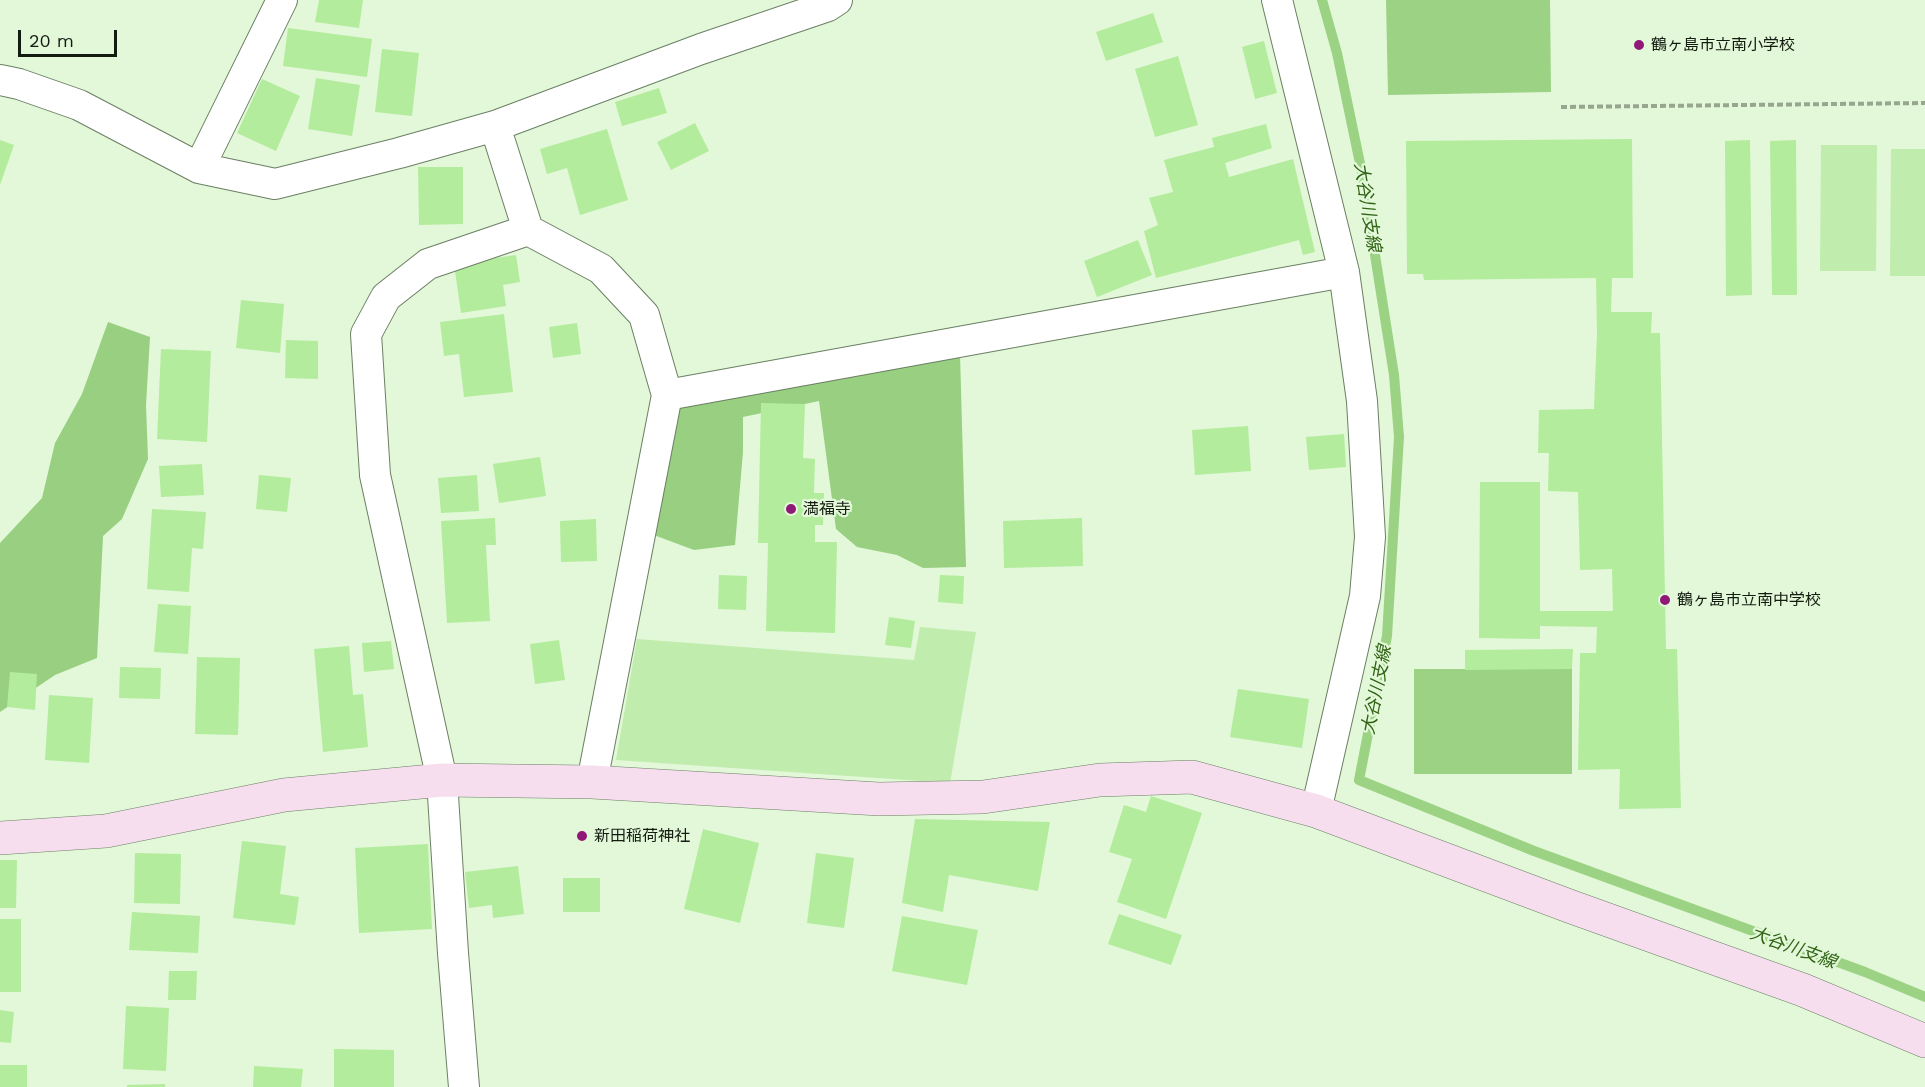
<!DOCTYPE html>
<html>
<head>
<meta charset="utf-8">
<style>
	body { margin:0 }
	#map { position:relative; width:1925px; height:1087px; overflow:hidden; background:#e2f8d9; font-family:"Work Sans",sans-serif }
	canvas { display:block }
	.scale { position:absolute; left:18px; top:30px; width:99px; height:27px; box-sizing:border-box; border:3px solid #141c11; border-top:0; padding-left:8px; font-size:18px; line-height:21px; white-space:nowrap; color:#141c11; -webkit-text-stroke:4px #e2f8d9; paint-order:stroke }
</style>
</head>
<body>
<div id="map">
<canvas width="1925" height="1087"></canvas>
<div class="scale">20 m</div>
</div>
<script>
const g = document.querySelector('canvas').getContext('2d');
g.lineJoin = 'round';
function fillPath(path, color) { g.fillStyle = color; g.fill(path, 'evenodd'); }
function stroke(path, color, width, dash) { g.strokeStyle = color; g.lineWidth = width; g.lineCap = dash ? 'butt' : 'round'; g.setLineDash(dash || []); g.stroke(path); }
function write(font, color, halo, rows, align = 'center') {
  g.font = font + ' "Work Sans","Noto Sans JP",sans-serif'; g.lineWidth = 4.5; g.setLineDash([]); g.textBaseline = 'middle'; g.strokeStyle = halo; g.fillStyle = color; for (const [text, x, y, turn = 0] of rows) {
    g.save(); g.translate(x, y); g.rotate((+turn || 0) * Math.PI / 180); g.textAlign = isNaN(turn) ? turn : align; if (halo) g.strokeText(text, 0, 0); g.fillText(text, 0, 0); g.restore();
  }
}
fillPath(new Path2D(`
	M1821,145H1877L1876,271H1820Z
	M1891,149H1925V276H1890Z
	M920,627L976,632L950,783L616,760L637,639L914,660Z`), '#c0ecae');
fillPath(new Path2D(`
	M108,322L150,337L146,405L148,459L122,519L103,536L97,658L55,675L0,712V543L42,498L55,443L82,394Z
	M960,354L966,567L923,568L897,555L857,547L836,529L819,401L743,417V452L735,545L694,550L651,534L676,401Z`), '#98cf81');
fillPath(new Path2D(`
	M1386,0H1550L1551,92L1388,95Z
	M1414,669H1572V774H1414Z`), '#9cd284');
stroke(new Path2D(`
	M1322,0L1337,53L1362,173L1394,375L1399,437L1387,636L1359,780L1534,851L1865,972L1925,997`), '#9cd284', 10);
fillPath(new Path2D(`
	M319,0H363L359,28L315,22Z
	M1153,13L1163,42L1106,61L1096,32Z
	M288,28L372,39L367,77L283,66Z
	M1264,41L1277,93L1255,99L1242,47Z
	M382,49L419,53L412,116L375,112Z
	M1178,56L1198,125L1155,137L1135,69Z
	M316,78L360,85L352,136L308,129Z
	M262,79L300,96L276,151L237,133Z
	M659,88L667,113L622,126L615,102Z
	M695,123L709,151L671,170L657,142Z
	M1266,124L1272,148L1225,163L1229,177L1293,159L1315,252L1303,255L1299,240L1156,278L1144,231L1158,225L1149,198L1173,192L1164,160L1214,147L1212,138Z
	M607,129L628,200L580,215L567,168L547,174L540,149Z
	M1632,139L1633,278H1612L1611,312H1652L1651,333H1660L1666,649H1677L1681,808L1619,809L1620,769L1578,770L1580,653H1596L1597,627L1540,626V639L1479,638L1480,482H1540V611H1613L1612,569L1580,570L1578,492L1548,491L1549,453H1538L1539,410L1594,409L1597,333L1596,278L1424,280L1423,274H1407L1406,141Z
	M0,140L14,145L0,185Z
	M1750,140L1752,295L1726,296L1725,141Z
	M1796,140L1797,295H1772L1770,141Z
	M418,167H463V224L419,225Z
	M1138,240L1152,275L1097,297L1084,261Z
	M516,255L520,282L503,285L506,306L461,313L454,264Z
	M241,300L284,304L280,353L236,348Z
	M504,314L513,392L464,397L459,354L444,356L440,322Z
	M577,323L581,354L553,358L549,327Z
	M286,340L318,341V379L285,378Z
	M161,349L211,351L207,442L157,439Z
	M761,403L805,404L803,458L815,459L814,493H824L823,525H815V542H837L835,633L766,631L768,543H758Z
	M1248,426L1251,471L1195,475L1192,430Z
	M1344,434L1346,467L1309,470L1306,437Z
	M540,457L546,496L499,503L493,464Z
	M202,464L204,495L161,497L159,466Z
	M259,475L291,478L287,512L256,509Z
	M477,475L479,511L441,513L438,478Z
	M152,509L206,512L203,549L192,548L189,592L147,589Z
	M495,518L496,545H486L490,621L447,623L441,521Z
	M1082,518L1083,566L1004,568L1003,521Z
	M596,519L597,561L561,562L560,521Z
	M719,575L747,576L746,610L718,609Z
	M940,575L964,576L963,604L938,602Z
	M158,604L191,606L188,654L154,652Z
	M889,617L915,621L911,648L885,645Z
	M559,640L565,680L535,684L530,644Z
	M391,641L394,669L364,672L362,643Z
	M349,646L353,695L363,694L368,747L323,752L314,649Z
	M1573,649L1572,669L1465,670V650Z
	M197,657L240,658L238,735L195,734Z
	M120,667L161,668L160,699L119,698Z
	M10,672L37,674L35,710L7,707Z
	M1238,689L1309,699L1302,748L1230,737Z
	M49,695L93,698L89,763L45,760Z
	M1151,796L1202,813L1166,919L1117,902L1132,859L1109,852L1124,805L1146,812Z
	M915,819L1050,822L1038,891L949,875L943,912L902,903Z
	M703,829L759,843L740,923L684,909Z
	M242,841L286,846L280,894L299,897L295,925L233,918Z
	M428,844L432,929L359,933L355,848Z
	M135,853L181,854L180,904L134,903Z
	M816,853L854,858L844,928L807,923Z
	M0,860H17L16,908H0Z
	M518,866L524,914L493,918L492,905L469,908L465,872Z
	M563,878H600V912H563Z
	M132,912L200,916L198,953L129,950Z
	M1119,914L1182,935L1171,965L1108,944Z
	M902,916L978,930L967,985L892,971Z
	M0,919H21V992H0Z
	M169,971H197L196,1000H168Z
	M126,1006L169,1008L166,1071L123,1069Z
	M0,1010L14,1012L11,1043L0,1042Z
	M334,1049L394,1050V1087H334Z
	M0,1065H27V1087H0Z
	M254,1066L303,1069L301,1087H253Z
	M165,1084V1087H127V1085Z`), '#b3ec9c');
const street = new Path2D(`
	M1277,0L1344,272L1362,401L1370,537L1365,596L1316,811
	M0,80L19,84L79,105L199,168L275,184L399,153L495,126L701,49L828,6L837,0
	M495,126L528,230L601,269L644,315L667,395L592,782
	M199,168L282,0
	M667,395L1344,272
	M464,1087L453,953L442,780L375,475L366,334L386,297L428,264L528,230`);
const secondary = new Path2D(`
	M0,838L106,831L284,795L442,780L592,782L879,799L983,797L1100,780L1192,777L1316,811L1569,906L1803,990L1925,1041`);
stroke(street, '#6b7f63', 32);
stroke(secondary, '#6b7f63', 34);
stroke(new Path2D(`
	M1561,107L1925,103`), '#96a68f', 4, [6, 3]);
stroke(street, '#fff', 30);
stroke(secondary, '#f6deef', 33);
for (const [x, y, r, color] of [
	[1639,45,6,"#901978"],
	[791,509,6,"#901978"],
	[1665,600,6,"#901978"],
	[582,836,6,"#901978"]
]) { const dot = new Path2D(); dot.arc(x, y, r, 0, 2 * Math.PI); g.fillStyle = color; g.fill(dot); stroke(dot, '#e2f8d9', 2); }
write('16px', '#141c11', '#e2f8d9', [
	["鶴ヶ島市立南小学校",1651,45],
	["満福寺",803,509],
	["鶴ヶ島市立南中学校",1677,600],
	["新田稲荷神社",594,836]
], 'left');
write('italic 18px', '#326416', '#e2f8d9', [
	["大谷川支線",1367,207,81],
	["大谷川支線",1377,690,-79],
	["大谷川支線",1793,948,20]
]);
</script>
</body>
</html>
